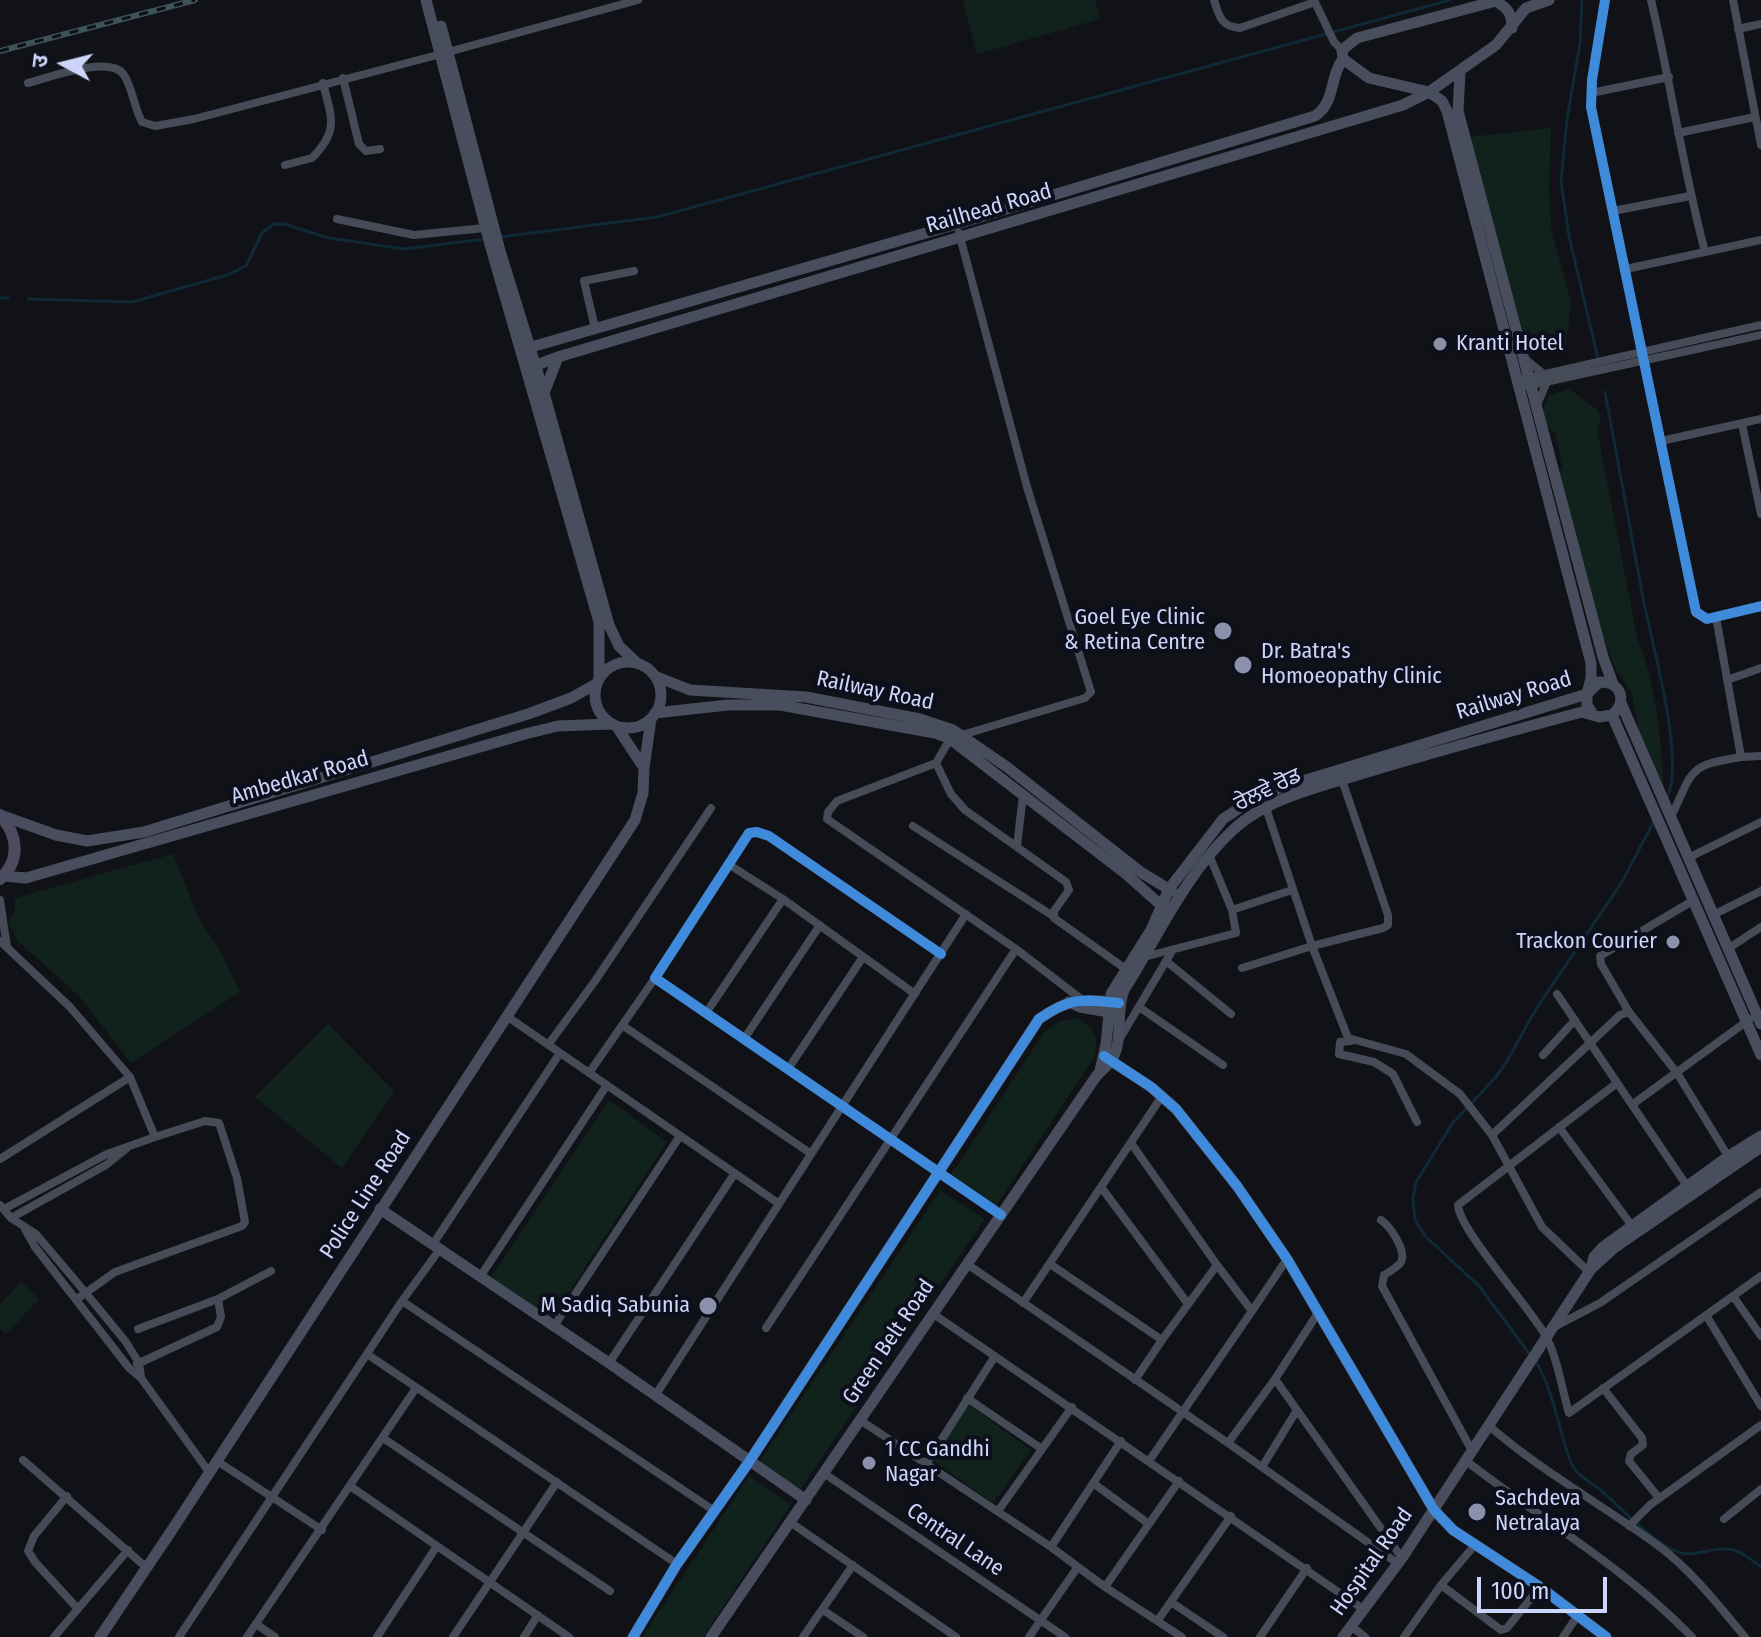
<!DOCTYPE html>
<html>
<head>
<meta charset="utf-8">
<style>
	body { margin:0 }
	#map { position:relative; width:1761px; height:1637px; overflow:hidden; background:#101218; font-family:"Fira Sans Condensed","Noto Sans Devanagari",sans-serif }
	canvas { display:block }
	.north { position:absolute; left:24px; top:24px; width:80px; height:80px; -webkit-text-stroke:6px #0d0f1c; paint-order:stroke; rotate:277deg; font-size:22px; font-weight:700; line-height:32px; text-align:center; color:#cdd6fa }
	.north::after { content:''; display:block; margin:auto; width:28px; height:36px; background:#cdd6fa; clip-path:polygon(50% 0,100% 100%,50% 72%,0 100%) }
	.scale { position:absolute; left:1477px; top:1577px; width:130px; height:36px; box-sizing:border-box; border:4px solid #cdd6fa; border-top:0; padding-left:10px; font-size:24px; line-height:28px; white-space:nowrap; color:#cdd6fa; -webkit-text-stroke:6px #0d0f1c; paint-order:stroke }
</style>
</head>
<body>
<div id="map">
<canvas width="1761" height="1637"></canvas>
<div class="north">उ</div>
<div class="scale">100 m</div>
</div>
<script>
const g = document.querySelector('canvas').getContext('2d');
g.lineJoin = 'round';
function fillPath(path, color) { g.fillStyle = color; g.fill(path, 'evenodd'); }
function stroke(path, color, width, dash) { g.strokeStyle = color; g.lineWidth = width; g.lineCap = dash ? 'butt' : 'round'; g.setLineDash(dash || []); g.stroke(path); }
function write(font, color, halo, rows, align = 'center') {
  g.font = font + ' "Fira Sans Condensed","Noto Sans Gurmukhi",sans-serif'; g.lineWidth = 8; g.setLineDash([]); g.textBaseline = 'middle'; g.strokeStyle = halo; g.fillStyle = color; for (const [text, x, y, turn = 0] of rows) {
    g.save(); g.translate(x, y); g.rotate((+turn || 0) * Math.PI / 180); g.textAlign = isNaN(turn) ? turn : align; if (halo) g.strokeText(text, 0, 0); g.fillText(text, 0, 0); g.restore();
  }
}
fillPath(new Path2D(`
	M963,0H1095L1100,19L977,54Z
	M1551,128L1549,188L1551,227L1571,304L1566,345L1525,353L1468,137Z
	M1569,389L1598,410L1601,421L1597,429L1637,637L1649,672L1659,724L1664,793L1640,737L1632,693L1615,668L1598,622L1558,476L1563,467L1555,432L1545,426L1543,410L1548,396Z
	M173,854L200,921L220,950L240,992L131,1063L80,997L18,941L8,922L15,912V898Z
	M1071,1019H1079C1095,1030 1099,1037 1095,1056L995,1208L950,1176L1045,1031L1059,1022Z
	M328,1024L394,1091L342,1168L255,1097Z
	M609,1100L667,1142L548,1324L488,1282Z
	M940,1190L985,1219L799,1491L758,1464Z
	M21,1282L39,1299L6,1334L0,1328V1304Z
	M969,1405L1031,1450L993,1503L931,1459Z
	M749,1476L791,1505L703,1637H642Z`), '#11221d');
stroke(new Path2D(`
	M1582,0L1580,43L1567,119L1561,181L1569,236L1598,359
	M500,237L657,217L1450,0
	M0,298H8
	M28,299L132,302L227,275L246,266L262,233L274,224H284L329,238L404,249L485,239
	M1605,392C1618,461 1630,529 1643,598C1651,641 1686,761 1667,797
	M1531,1356L1479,1286L1425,1236L1415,1220L1413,1199L1416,1182L1452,1124L1495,1078L1506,1063L1536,1009L1622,882L1654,821
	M1536,1362C1554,1391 1558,1429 1570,1460C1576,1477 1592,1482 1604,1493C1627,1514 1648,1537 1675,1551C1692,1559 1711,1547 1729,1549C1741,1551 1752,1560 1761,1567`), '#0f2a36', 3);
stroke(new Path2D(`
	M1214,0C1219,16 1221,27 1240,28L1315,2
	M1314,0L1334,42L1342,50
	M1605,0L1592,80L1591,107L1696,612L1707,619L1761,606
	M1651,0C1671,84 1683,169 1705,252
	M1733,0L1761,145
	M1738,29L1761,24
	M448,52L638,0
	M343,78L359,144L366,151L380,149
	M28,83C48,78 111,54 124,75C133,89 134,108 142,122L155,126L194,119L441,54
	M1591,93L1669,77
	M1678,133L1755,117
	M285,165L312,158C340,130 331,117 323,83
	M1613,211L1690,196
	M337,219L414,235L485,228
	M959,233L1027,487L1091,692L1085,698L962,735
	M1626,269L1761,240
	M595,328L584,281L634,271
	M1524,358L1545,375
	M1519,380L1761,325
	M1527,386L1761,335
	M1536,407L1547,382
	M1742,424L1761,514
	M1661,441L1761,419
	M1716,617L1741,757L1761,756
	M1727,680L1761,668
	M950,739L936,763L951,794L965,810L1066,882L1069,890L1054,911V918L1130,972
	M936,763L837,801L828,812L827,819L1016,949L1081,999
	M1266,808L1312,946L1383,928L1388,925V915L1342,780
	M1672,815C1694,768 1688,766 1741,757
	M913,826L1053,916
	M1017,846L1023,795
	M1690,857L1761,822
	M728,864L783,899L915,994
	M0,900L7,947
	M1232,910L1292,890
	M1715,914L1761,891
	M0,941L70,1007L130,1077L155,1137L107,1154L4,1209
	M1729,948L1761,927
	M941,954L769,836L757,832L749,833L655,978L1001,1215
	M1144,957L1236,933L1232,910L1210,857
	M1166,961L1231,1014
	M1242,968L1312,946L1348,1038L1406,1054L1460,1094L1492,1135L1542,1227L1589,1272
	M1557,994L1687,1186
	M1139,1007L1223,1065
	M1629,1012L1601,964L1600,956L1694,900
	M706,1013L783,899
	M508,1017L778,1203
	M622,1025L810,1153
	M744,1039L820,925
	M1119,1040L1172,951
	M1351,1041L1340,1042L1339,1054L1374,1062L1393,1074L1417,1122
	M548,1045L595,981L711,808
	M1543,1055L1575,1020
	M788,1069L863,957
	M589,1073L655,978
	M1617,1083L1458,1205C1459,1230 1529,1306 1545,1335C1557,1355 1562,1390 1569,1413L1761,1276
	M1633,1104L1750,1019
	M1559,1127L1632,1226
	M1492,1135L1620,1015L1629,1012L1677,1073L1731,1161
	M1131,1143L1217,1265
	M0,1159L130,1077
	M1101,1187L1188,1304
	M0,1205L11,1218L36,1234L85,1292L126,1342L139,1363L141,1377
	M11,1218L106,1165L126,1149
	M1381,1220C1390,1226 1407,1251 1401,1262C1398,1267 1389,1272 1384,1275L1382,1286L1471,1449
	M25,1229L35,1247L129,1368L141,1378L209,1472
	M433,1244L560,1053
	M967,1264L1228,1443L1397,1563
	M1050,1264L1162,1340L1217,1265L1252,1311L1287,1259
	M480,1277L607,1085
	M1733,1296L1761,1336
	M77,1299L115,1272L242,1226L245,1222L237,1178L219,1123L205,1121L155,1137
	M402,1301L713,1510
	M1023,1303L1162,1096
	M932,1313L1363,1609
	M1706,1315L1761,1406
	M554,1326L680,1136
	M1554,1327L1600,1303L1761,1192
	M766,1328L1016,949
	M138,1329L218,1299L271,1271
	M367,1354L677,1564
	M609,1363L735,1173
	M137,1364L217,1327L221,1317L218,1299
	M1275,1379L1318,1313
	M1135,1380L1162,1340
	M1603,1388L1642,1438L1643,1445L1631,1454L1629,1461L1659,1498
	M655,1396L966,914
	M967,1398L1042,1449
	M860,1420L1051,1547L1105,1587L1179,1481
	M1488,1425C1542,1472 1603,1505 1660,1547C1693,1572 1719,1606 1745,1637
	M383,1438L610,1591
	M1228,1443L1275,1379L1402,1558
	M23,1460L147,1568
	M1465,1460C1542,1520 1623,1566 1692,1637
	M217,1461L322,1530
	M1149,1461L1252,1311
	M926,1464L995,1356
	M1262,1467L1297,1410
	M825,1474L1065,1637
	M1093,1483L1149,1524
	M350,1486L569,1637
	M67,1496L34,1536L28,1551L35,1562L78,1609
	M998,1511L1072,1407
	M1724,1519L1761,1489
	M790,1522L956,1637
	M1629,1526L1650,1505L1761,1425
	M1051,1547L1121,1441
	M1441,1585L1501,1630L1507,1628L1540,1587
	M1105,1587L1182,1637
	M1171,1602L1223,1637
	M823,1610L863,1637
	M1158,1620L1231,1516
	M256,1624L275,1637
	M1351,1626L1365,1637
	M54,1637L128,1550
	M179,1637L402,1301L440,1249
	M247,1637L416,1388
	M377,1637L437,1546
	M453,1637L557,1482
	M524,1637L538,1615
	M803,1637L853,1565
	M1029,1637L1077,1568
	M1260,1637L1307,1568
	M1404,1637L1441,1585L1474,1546
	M1563,1637L1578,1615`), '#464b58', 8);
stroke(new Path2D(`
	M426,0L491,248L599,622V677
	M441,26L500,251L544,393L609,625L619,646L635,661
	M1512,28C1512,13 1508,9 1496,1L1357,38L1342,50L1343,59L1369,78L1429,92L1496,45L1526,8L1549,0
	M1460,72L1458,111L1603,657L1613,684
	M521,350L957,224L1315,116C1336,102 1329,77 1343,59
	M526,369L558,357L1403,105L1429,92L1442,101L1447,111L1591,663V678L1587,694L1280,788L1258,796L1223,819L1169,889L1151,930L1111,994L1106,1044L1100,1071
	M544,393L558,357
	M595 695a33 33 0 1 1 66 0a33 33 0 1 1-66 0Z
	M657,677L690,690L806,697L920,719L953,730L1007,767L1142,873L1172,891
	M1621,703L1761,1024
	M655,713L728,705H780L935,733L950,739L1126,874L1163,907
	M1612,715L1761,1055
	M617,727L644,768
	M0,815L56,835L87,841L144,832L528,714L571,698L596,684
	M3,876L26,878L525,734L558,726L611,724
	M1069,1002L1080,1007L1114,1013
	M1108,1059L1151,1087L1176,1109L1237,1186L1287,1259L1434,1510L1453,1530L1540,1587L1606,1637
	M380,1209L609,1363L806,1500
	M1592,1265L1594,1257L1603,1247L1729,1156L1761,1136
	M100,1637L172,1530L635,820L643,793L644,768L651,719
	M633,1637L677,1564L749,1462L1039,1019C1068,999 1080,999 1114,1002
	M711,1637L1095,1078C1100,1071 1108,1066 1112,1059C1124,1040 1115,1011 1124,990C1158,937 1185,874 1233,830C1268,797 1326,785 1371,771C1441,750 1511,731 1582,712L1599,717L1612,715C1628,701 1621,681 1599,682L1587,694V705L1592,713
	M1343,1637L1402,1558L1591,1269L1614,1248L1761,1147`), '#494e5f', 11);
stroke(new Path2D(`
	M0,815C18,835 21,860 0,879`), '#4c4b5f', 12);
const rail = new Path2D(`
	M0,51L195,0`);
stroke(rail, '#3d5357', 6);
stroke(rail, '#0d0f1c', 3, [9]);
stroke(new Path2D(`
	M1605,0L1592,80L1591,107L1696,612L1707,619L1761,606
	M941,954L769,836L757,832L749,833L655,978L1001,1215
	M1104,1056L1151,1087L1176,1109L1237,1186L1287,1259L1434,1510L1453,1530L1540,1587L1606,1637
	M633,1637L677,1564L749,1462L1039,1019C1070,997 1083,999 1119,1003`), '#408adc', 10);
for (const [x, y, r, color] of [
	[1440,344,8,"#8b91ab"],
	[1223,631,10,"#8b91ab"],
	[1243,665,10,"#8b91ab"],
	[1673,942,8,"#8b91ab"],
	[708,1306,10,"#8b91ab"],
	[869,1463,8,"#8b91ab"],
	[1477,1512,10,"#8b91ab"]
]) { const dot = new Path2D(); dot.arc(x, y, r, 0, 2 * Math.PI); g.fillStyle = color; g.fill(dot); stroke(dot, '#0d0f1c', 3); }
write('22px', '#cdd6fa', '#0d0f1c', [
	["Railhead Road",989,209,-16],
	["Railway Road",875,691,12],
	["Railway Road",1514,696,-17],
	["Ambedkar Road",300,778,-16],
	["ਰੇਲਵੇ ਰੋਡ",1268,790,-26],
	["Police Line Road",366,1195,-57],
	["Green Belt Road",889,1342,-56],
	["Central Lane",955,1540,34],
	["Hospital Road",1372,1562,-55]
]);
write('22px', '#cdd6fa', '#0d0f1c', [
	["Kranti Hotel",1456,344],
	["Goel Eye Clinic",1205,618,"right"],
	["& Retina Centre",1205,643,"right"],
	["Dr. Batra's",1261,652],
	["Homoeopathy Clinic",1261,677],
	["Trackon Courier",1657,942,"right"],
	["M Sadiq Sabunia",690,1306,"right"],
	["1 CC Gandhi",885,1450],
	["Nagar",885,1475],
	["Sachdeva",1495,1499],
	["Netralaya",1495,1524]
], 'left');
</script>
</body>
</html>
